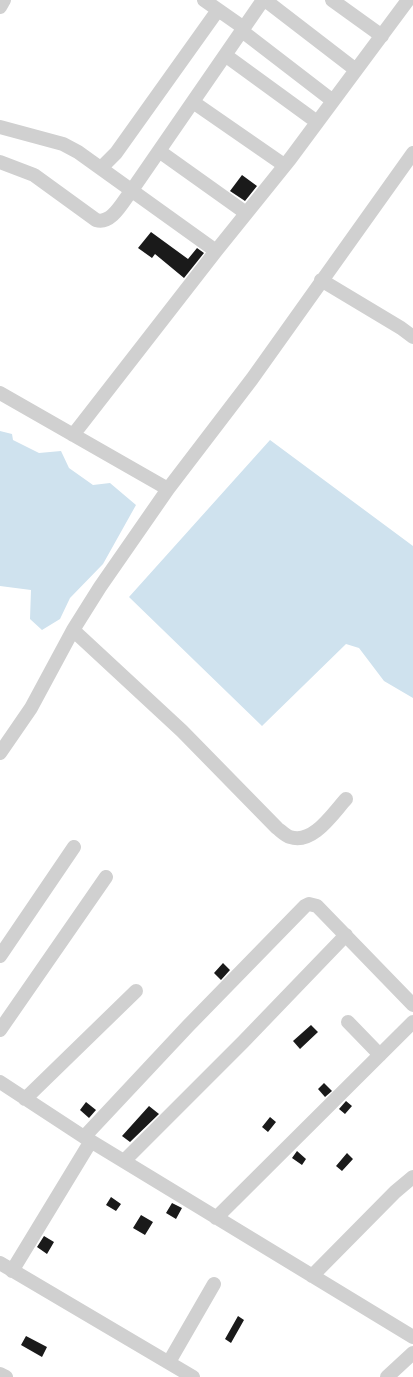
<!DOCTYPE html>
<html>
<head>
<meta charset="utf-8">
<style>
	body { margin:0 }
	canvas { display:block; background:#fff }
</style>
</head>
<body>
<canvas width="413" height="1377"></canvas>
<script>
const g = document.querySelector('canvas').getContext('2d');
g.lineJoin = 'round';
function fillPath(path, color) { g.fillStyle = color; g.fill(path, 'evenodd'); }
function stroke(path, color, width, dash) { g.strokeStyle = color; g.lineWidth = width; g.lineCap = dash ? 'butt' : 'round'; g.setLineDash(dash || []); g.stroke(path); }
fillPath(new Path2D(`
	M0,431L12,434L13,440L39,453L61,451L69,468L93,485L110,483L136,505L103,564L70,598L60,619L42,630L30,619L31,590L0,586Z
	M270,440L413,546V698L384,681L359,648L346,644L262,726L129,597Z`), '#cfe2ee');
fillPath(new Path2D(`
	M242,175L257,186L245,201L230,191Z
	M151,232L188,259L197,248L204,253L184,278L155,254L152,258L138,248Z
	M223,963L230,970L221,980L214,973Z
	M311,1025L318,1032L300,1049L293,1041Z
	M324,1083L332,1091L325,1097L318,1089Z
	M346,1101L352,1106L345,1114L339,1109Z
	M86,1102L96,1110L89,1118L80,1110Z
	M149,1106L159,1114L130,1142L122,1136Z
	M270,1117L276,1122L268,1132L262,1127Z
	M297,1151L306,1159L302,1165L292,1158Z
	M347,1153L353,1159L342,1171L336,1166Z
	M111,1197L121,1204L116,1211L106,1205Z
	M172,1203L182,1208L176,1219L166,1213Z
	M141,1215L153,1222L145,1235L133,1228Z
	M44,1236L54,1242L47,1254L37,1247Z
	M238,1316L244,1320L231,1343L225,1339Z
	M26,1336L47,1347L42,1357L21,1345Z`), '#1a1a1a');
stroke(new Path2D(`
	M204,0L244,28
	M265,0L356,70
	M332,0L382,36
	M0,7L4,0
	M242,31L333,101
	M225,55L317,122
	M193,102L284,165
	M0,127L63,144L78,152L216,251
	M159,151L246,213
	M0,162L34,175L96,220C112,225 123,201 132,190L263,0
	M101,168L116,153L218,10
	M321,280L401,328L413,337
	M0,393L168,489
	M73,435L216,251L290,159L408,0
	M73,630L182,731L277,828C281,831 286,836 290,837C313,845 333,813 346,799
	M0,753L31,708L73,630L100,587L168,489L252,379L413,153
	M0,956L74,847
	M413,1005L317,906L309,904L305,906L188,1026L84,1137L413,1337
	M348,1022L380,1055
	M0,1030L106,877
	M0,1082L84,1137
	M25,1099L136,991
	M124,1161L243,1042L346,935
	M216,1218L413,1022
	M0,1263L193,1377
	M12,1271L91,1141
	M312,1276L395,1192L413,1177
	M169,1362L214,1284
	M0,1374L6,1377
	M387,1377L413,1353`), '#d0d0d0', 14);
</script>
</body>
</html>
